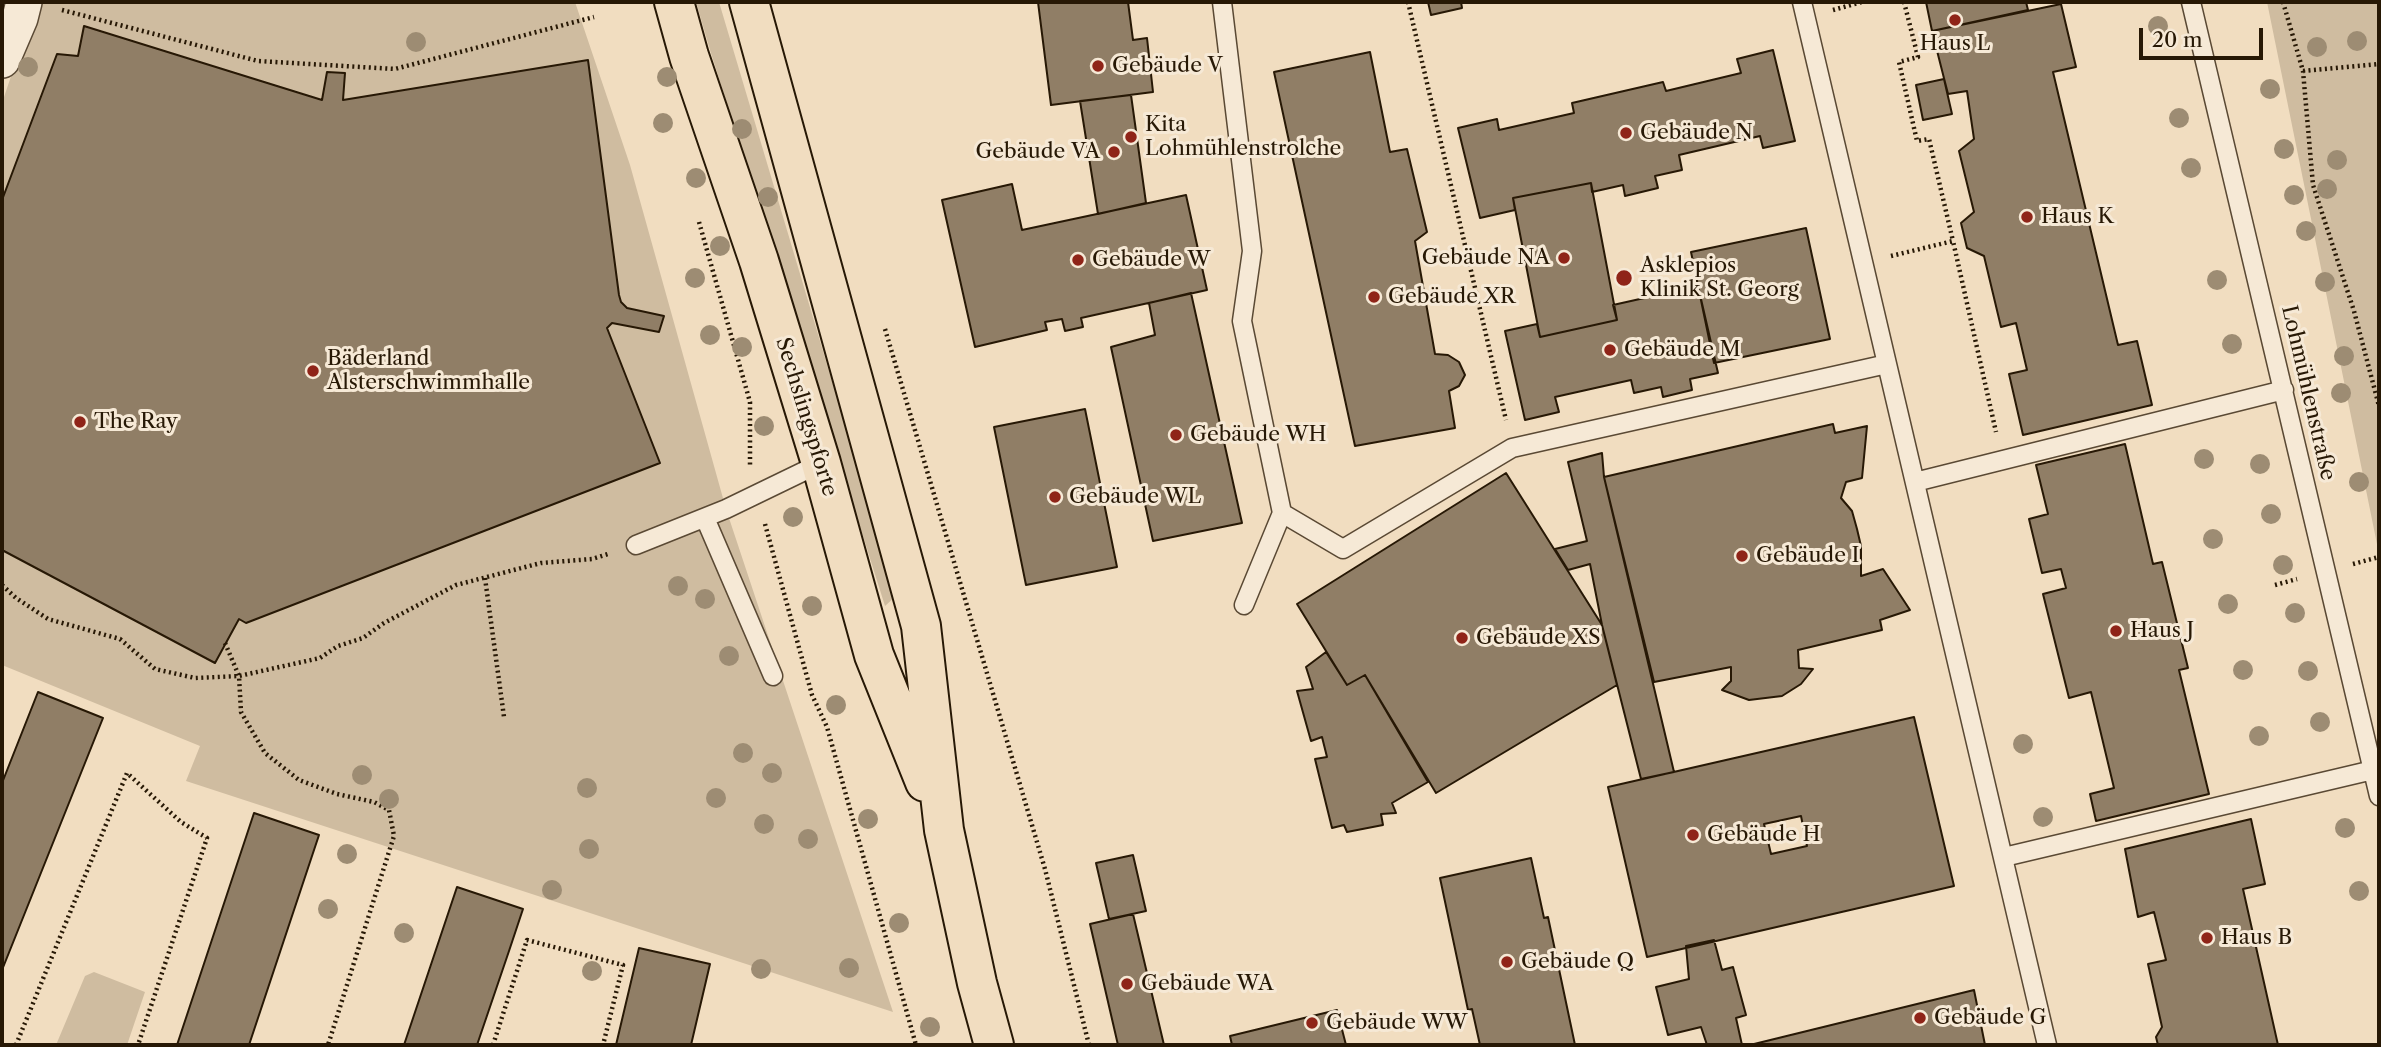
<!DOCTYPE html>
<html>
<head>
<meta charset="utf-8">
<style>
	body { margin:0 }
	#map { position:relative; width:2381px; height:1047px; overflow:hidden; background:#f1ddc0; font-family:"Libre Caslon Text",serif }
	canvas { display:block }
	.frame { position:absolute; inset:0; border:4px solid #271805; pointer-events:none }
	.scale { position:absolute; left:2139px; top:28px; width:124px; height:32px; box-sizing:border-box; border:4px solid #271805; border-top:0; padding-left:9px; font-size:21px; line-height:24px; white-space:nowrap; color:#271805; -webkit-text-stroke:5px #f6e9d6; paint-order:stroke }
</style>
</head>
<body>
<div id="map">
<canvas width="2381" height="1047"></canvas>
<div class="frame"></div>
<div class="scale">20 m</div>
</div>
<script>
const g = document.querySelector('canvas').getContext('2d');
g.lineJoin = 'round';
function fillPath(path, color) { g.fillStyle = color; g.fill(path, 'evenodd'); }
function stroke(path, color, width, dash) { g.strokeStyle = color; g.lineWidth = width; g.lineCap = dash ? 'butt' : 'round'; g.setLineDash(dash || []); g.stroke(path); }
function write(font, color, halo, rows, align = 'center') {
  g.font = font + ' "Libre Caslon Text",serif'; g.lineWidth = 6; g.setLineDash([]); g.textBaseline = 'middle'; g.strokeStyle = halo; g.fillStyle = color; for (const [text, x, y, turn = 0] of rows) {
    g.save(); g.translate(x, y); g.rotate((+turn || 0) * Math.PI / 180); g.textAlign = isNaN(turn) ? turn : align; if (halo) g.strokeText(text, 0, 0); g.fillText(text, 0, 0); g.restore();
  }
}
fillPath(new Path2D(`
	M36,2H575L630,165L726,509L893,1012L186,781L200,746L2,665V103Z
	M696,2H719L896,596L885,606L710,50Z
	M2267,2H2379V554Z
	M94,972L145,992L127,1045H56L85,976Z`), '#cfbca0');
const building = new Path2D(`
	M1038,2H1128L1133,40L1147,38L1153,92L1051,105Z
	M1428,2H1461L1462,8L1431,15Z
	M1926,2H2026L2028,10L1932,31Z
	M2061,4L2076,67L2053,72L2118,345L2137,341L2152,405L2023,435L2009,374L2027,370L2016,323L2001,327L1984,256L1967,248L1961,223L1974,212L1959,151L1974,139L1967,91L1948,94L1932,31Z
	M84,26L322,100L327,72L345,73L343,100L588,60L619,295L621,302L627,308L664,316L659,332L612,323L607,328L660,463L246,623L239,619L215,663L2,550V200L57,54L78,56Z
	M1773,50L1795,141L1763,148L1760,136L1679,155L1682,170L1655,176L1658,188L1625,196L1623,185L1592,192L1591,183L1513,198L1515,210L1480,218L1458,128L1497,119L1499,130L1574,113L1572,103L1663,82L1666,91L1741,73L1737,59Z
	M1370,52L1390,152L1407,149L1427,232L1415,241L1435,354L1448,355L1459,362L1465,375L1459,386L1449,391L1455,428L1355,446L1274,72Z
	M1944,79L1952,114L1923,120L1916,85Z
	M1131,95L1146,203L1098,214L1080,101Z
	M1591,183L1617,320L1540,337L1513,198Z
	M1012,184L1022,230L1186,195L1207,290L1081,318L1083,327L1065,331L1062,319L1045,322L1047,330L975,347L942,200Z
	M1806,228L1830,339L1714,363L1691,252Z
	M1698,286L1718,373L1690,379L1692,390L1663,397L1661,387L1634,393L1631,380L1555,397L1559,412L1525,420L1505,331L1537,324L1540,337L1617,320L1613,305Z
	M1191,293L1242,523L1153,541L1111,347L1155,335L1149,303Z
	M1085,409L1117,567L1026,585L994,427Z
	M1833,424L1835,433L1867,426L1862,478L1846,482L1841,498L1852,511L1857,529L1861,546V576L1883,569L1910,610L1880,620L1882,630L1798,650L1799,668L1813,669L1801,684L1782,696L1749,700L1722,690L1731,681V667L1654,682L1604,477Z
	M2125,444L2153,564L2162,562L2188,668L2179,670L2209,794L2096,821L2090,794L2114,788L2091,692L2069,698L2043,594L2066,588L2061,569L2042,573L2029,519L2048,514L2036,465Z
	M1602,453L1604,477L1674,772L1641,779L1602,625L1590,564L1568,570L1555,549L1587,541L1568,462Z
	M1506,473L1602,625L1617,685L1436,793L1365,675L1347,685L1297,604Z
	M1326,652L1347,685L1365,675L1428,782L1392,803L1396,813L1381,814L1383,825L1347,832L1344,825L1332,828L1315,759L1327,757L1322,737L1311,741L1297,691L1313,689L1306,667Z
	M38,692L103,718L2,970V783Z
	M1914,717L1954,886L1647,957L1608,787ZM1801,816L1807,846L1771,854L1764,824Z
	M254,813L319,835L249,1045H177Z
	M2251,819L2265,884L2243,889L2278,1045H2158L2156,1037L2162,1027L2148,964L2166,960L2154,912L2138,917L2125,849Z
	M1133,855L1146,911L1109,919L1096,863Z
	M1531,858L1544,918L1548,917L1575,1045H1480L1472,1009L1468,1010L1440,878Z
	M457,887L523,909L509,951L477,1045H404Z
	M1133,914L1164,1045H1118L1090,924Z
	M1714,940L1722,970L1733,967L1746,1015L1736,1018L1742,1045H1707L1701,1027L1668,1035L1656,987L1689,979L1686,946Z
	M639,948L710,964L691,1045H616Z
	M1974,990L1985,1045H1750Z
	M1337,1010L1346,1045H1232L1230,1036Z`);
fillPath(building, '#907e66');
stroke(building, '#271805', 2);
const service = new Path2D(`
	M1222,2L1252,251L1242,321L1282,513L1343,549L1512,448L1887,364L2047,1045
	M1802,2L1887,364
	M2191,2L2379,796
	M1915,482L2284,390
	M705,518L773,676
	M636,545L726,509L821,463
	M1244,605L1282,513
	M2004,857L2373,770`);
const minor = new Path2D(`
	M2,60L20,18L24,2`);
const primary = new Path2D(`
	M674,2L689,56L759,261L821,463L874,655L925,782
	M749,2L921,626L944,830L977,983L994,1045`);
stroke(service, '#5a4934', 21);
stroke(minor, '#5a4934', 38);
stroke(primary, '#271805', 42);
stroke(new Path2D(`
	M1408,2L1506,420
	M1904,2L1918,57L1899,62L1917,141L1929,139L1953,241
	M2283,2L2303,71L2313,185L2354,311L2379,406
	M62,10L258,61L395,69L594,17
	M1833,10L1862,2
	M2303,71L2379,64
	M699,222L750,402V465
	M1891,256L1953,241L1996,432
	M885,329L1045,869L1089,1045
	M765,524L812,695L827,727L916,1045
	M2353,564L2379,557
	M485,578L504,717
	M2,585L16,598L48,619L120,639L155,669L195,678L239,676L320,658L338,646L363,638L384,623L456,585L541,563L592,559L608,554
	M2275,585L2297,579
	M225,643L239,676L241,712L265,753L299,780L337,794L374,802L389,810L394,836L328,1045
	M16,1045L127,773L181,822L207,838L138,1045
	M493,1045L527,940L623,965L603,1045`), '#271805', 4.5, [2, 3.5]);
stroke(service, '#f6e9d6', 18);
stroke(minor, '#f6e9d6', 35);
stroke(primary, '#f1ddc0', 38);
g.fillStyle = '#9d8c73';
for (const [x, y] of [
	[2158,26],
	[2357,41],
	[416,42],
	[2317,47],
	[28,67],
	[667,77],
	[2270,89],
	[2179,118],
	[663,123],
	[742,129],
	[2284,149],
	[2337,160],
	[2191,168],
	[696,178],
	[2327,189],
	[2294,195],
	[768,197],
	[2306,231],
	[720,246],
	[695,278],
	[2217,280],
	[2325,282],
	[710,335],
	[2232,344],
	[742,347],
	[2344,356],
	[2341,393],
	[764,426],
	[2204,459],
	[2260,464],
	[2359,482],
	[2271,514],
	[793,517],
	[2213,539],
	[2283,565],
	[678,586],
	[705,599],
	[2228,604],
	[812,606],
	[2295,613],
	[729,656],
	[2243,670],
	[2308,671],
	[836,705],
	[2320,722],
	[2259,736],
	[2023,744],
	[743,753],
	[772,773],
	[362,775],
	[587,788],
	[716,798],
	[389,799],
	[2043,817],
	[868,819],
	[764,824],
	[2345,828],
	[808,839],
	[589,849],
	[347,854],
	[552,890],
	[2359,891],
	[328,909],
	[899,923],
	[404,933],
	[849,968],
	[761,969],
	[592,971],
	[930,1027]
]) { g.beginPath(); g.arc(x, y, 10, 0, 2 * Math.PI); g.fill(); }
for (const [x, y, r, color] of [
	[1955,20,7,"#8f2418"],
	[1098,66,7,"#8f2418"],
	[1626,133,7,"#8f2418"],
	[1131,137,7,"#8f2418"],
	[1114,152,7,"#8f2418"],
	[2027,217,7,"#8f2418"],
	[1564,258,7,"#8f2418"],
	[1078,260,7,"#8f2418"],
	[1624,278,9,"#8f2418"],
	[1374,297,7,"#8f2418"],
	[1610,350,7,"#8f2418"],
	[313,371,7,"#8f2418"],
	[80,422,7,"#8f2418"],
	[1176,435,7,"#8f2418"],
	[1055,497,7,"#8f2418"],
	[1742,556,7,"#8f2418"],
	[2116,631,7,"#8f2418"],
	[1462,638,7,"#8f2418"],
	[1693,835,7,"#8f2418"],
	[2207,938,7,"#8f2418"],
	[1507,962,7,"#8f2418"],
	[1127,984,7,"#8f2418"],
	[1920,1018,7,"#8f2418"],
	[1312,1023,7,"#8f2418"]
]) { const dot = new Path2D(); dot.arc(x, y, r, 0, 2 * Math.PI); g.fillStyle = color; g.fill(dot); stroke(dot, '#f6e9d6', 2.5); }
write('21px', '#271805', '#f6e9d6', [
	["Haus L",1955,44,"center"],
	["Gebäude V",1112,66],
	["Kita",1145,125],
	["Lohmühlenstrolche",1145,149],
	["Gebäude N",1640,133],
	["Gebäude VA",1100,152,"right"],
	["Haus K",2041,217],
	["Gebäude NA",1550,258,"right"],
	["Gebäude W",1092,260],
	["Asklepios",1640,266],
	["Klinik St. Georg",1640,290],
	["Gebäude XR",1388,297],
	["Gebäude M",1624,350],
	["Bäderland",327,359],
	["Alsterschwimmhalle",327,383],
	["The Ray",94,422],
	["Gebäude WH",1190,435],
	["Gebäude WL",1069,497],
	["Gebäude I",1756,556],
	["Haus J",2130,631],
	["Gebäude XS",1476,638],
	["Gebäude H",1707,835],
	["Haus B",2221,938],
	["Gebäude Q",1521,962],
	["Gebäude WA",1141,984],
	["Gebäude G",1934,1018],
	["Gebäude WW",1326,1023]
], 'left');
write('21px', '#271805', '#f6e9d6', [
	["Lohmühlenstraße",2308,393,77],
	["Sechslingspforte",806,417,73]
]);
</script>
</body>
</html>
